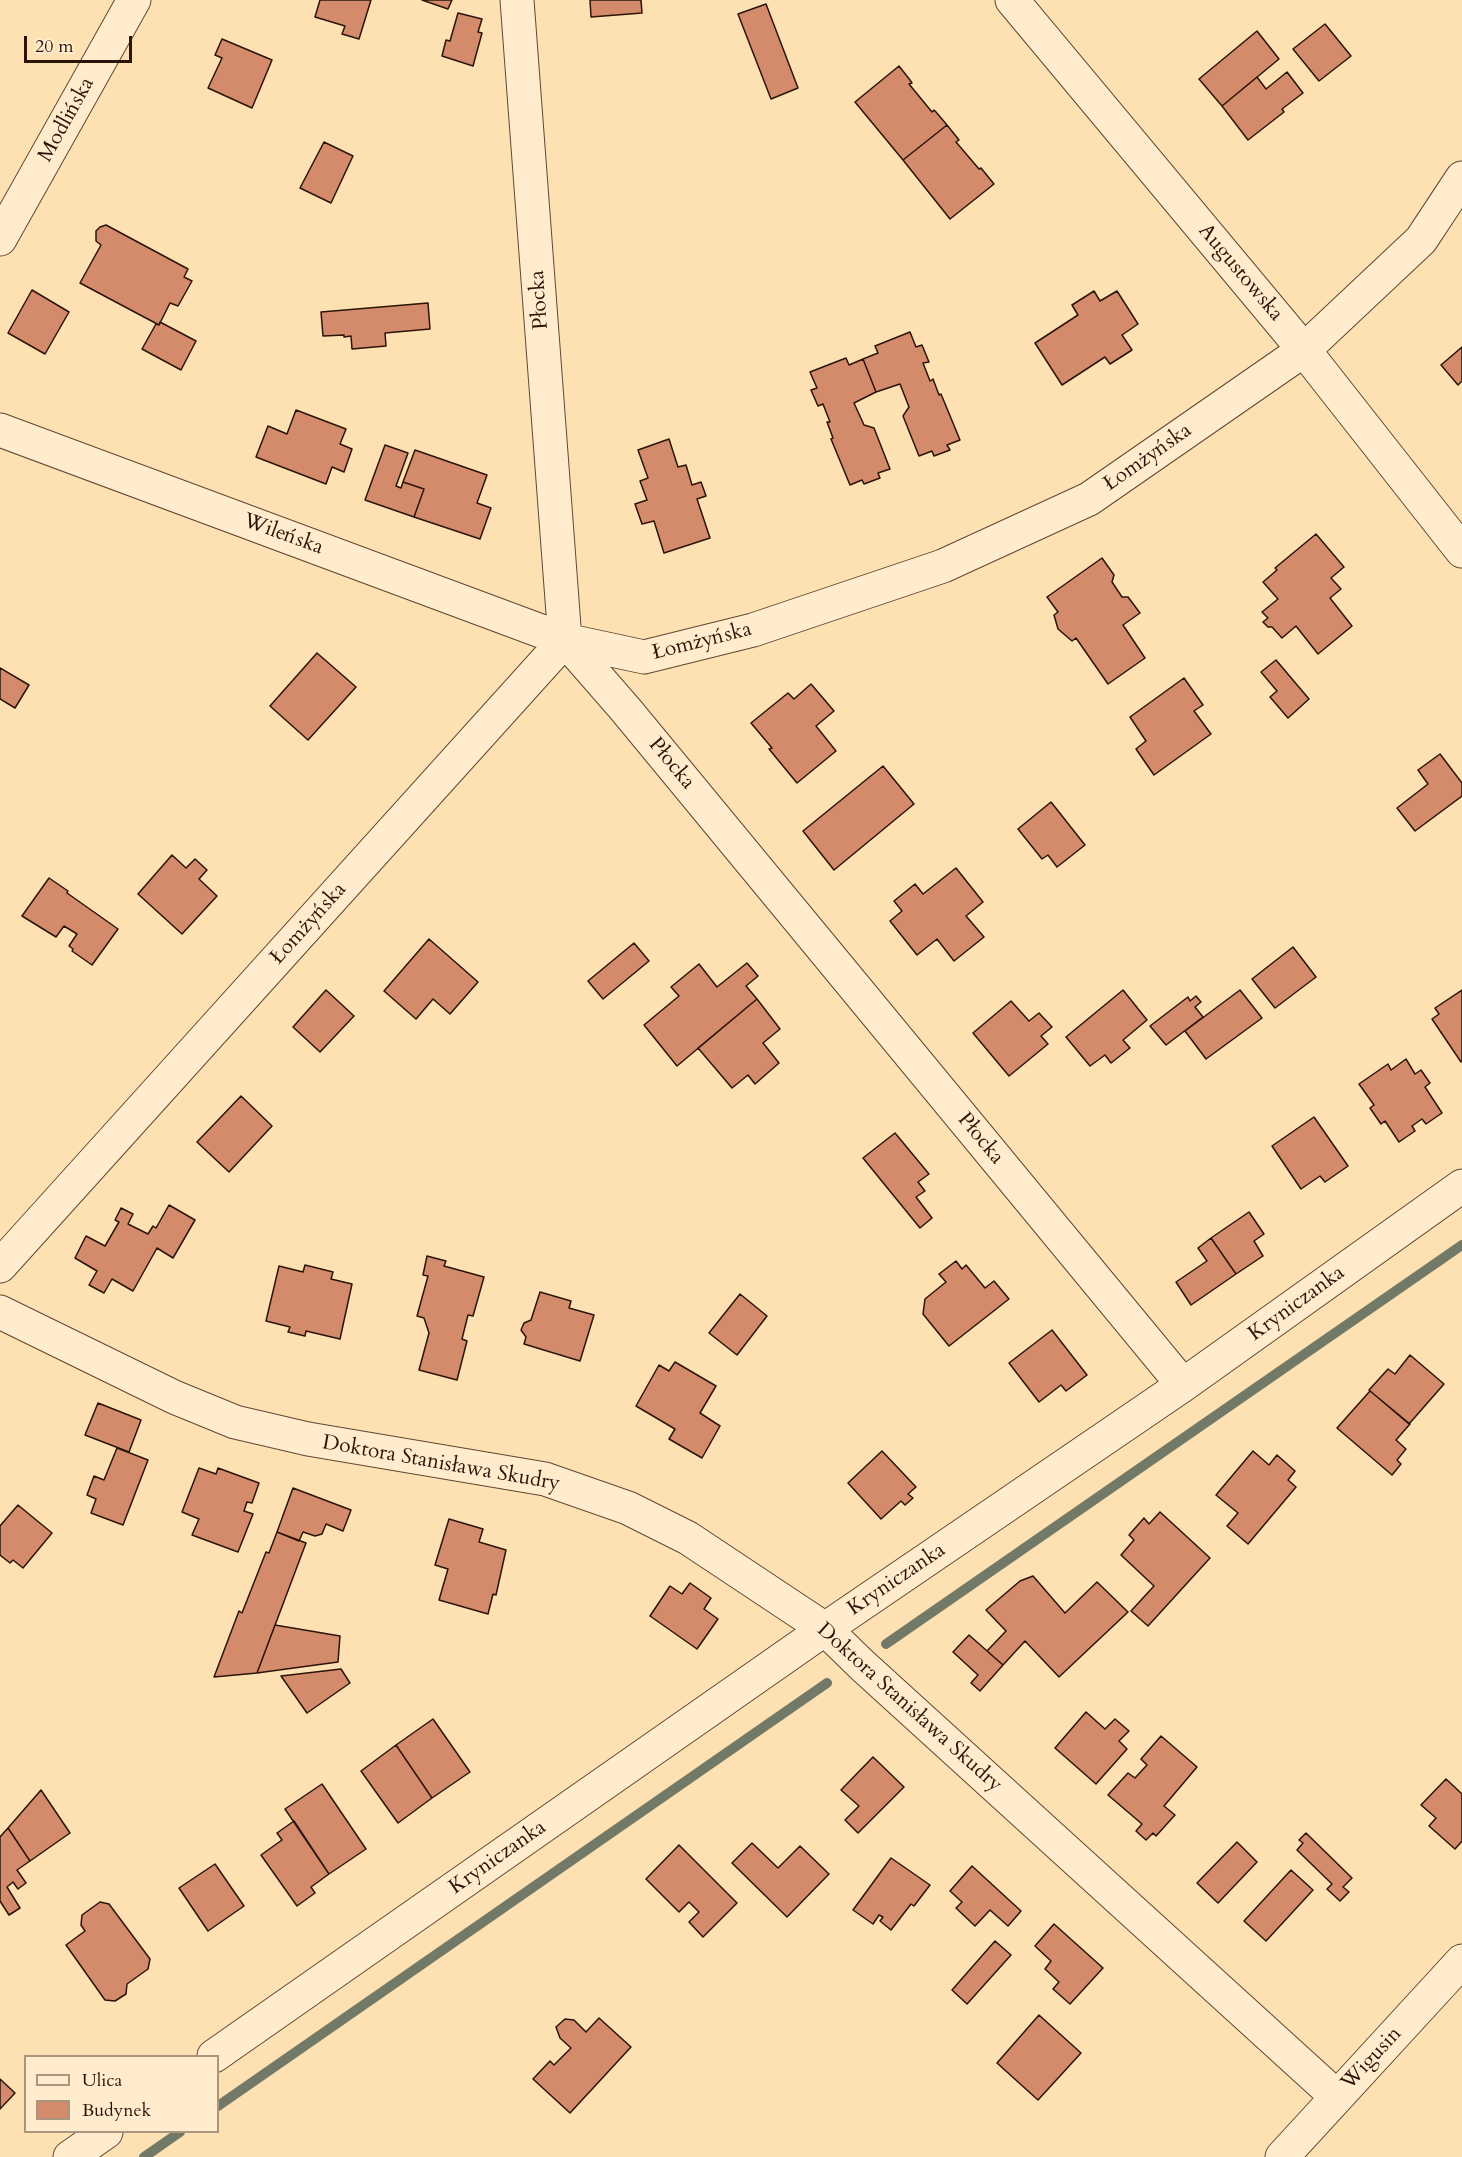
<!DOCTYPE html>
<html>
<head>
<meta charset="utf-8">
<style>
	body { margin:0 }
	#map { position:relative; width:1462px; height:2157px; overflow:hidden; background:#fee1b2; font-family:Cardo,serif }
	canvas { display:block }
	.legend { position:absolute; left:24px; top:2055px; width:195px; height:78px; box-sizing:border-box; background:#feeccd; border:2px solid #aa967f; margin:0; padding:8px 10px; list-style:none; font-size:18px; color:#2b1409 }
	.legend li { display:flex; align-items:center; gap:12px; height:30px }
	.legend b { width:30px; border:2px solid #aa967f }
	.scale { position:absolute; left:24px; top:36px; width:108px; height:27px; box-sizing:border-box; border:3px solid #2b1409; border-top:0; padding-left:8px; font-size:18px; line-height:21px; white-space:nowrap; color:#2b1409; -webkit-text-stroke:4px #feeccd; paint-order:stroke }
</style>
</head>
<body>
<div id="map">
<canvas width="1462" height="2157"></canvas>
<ul class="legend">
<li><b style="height:8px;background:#feeccd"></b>Ulica</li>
<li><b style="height:16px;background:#d48b6c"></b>Budynek</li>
</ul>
<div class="scale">20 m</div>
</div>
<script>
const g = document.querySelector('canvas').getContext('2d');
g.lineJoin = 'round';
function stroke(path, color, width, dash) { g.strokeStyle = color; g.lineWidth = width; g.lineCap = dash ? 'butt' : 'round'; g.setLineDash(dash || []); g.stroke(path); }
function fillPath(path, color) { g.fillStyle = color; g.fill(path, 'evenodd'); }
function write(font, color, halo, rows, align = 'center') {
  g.font = font + ' Cardo,serif'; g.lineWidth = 4.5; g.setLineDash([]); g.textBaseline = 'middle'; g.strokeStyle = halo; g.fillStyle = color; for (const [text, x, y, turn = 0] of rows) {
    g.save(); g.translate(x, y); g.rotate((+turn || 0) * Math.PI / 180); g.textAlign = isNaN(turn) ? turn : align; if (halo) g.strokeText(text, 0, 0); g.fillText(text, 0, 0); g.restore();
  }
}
stroke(new Path2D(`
	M886,1644L1462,1245
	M218,2106L827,1683
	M144,2157L180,2132`), '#727a67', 10);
const building = new Path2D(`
	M320,0H371L359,39L342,34L345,26L315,17Z
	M422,0H452L448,9Z
	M590,0H641L642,13L591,17Z
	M766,4L798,88L771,99L738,14Z
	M458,13L482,19L478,32L482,33L473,66L442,56L446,40L450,41Z
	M1325,24L1351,56L1319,81L1293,49Z
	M1257,31L1279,59L1222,106L1199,79Z
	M222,39L272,60L252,108L208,88L222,58L215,55Z
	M899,66L910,80L912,83L909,84L932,112L934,110L936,112L947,125L903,160L855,102Z
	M1287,72L1303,93L1282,109L1284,112L1248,140L1222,106L1257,77L1266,89Z
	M947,125L959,140L956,142L979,169L981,168L994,184L950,219L903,160Z
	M324,142L353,156L331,203L300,188Z
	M106,225L188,269L184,277L192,281L178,306L170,303L159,325L80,283L101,245L96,241V231L100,227Z
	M32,290L69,312L45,354L8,333Z
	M1094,291L1100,301L1117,291L1138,324L1122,335L1132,350L1110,364L1105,357L1062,385L1035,343L1078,315L1072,305Z
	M428,303L430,329L385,333L386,346L352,349L351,336L344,337V335L323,336L321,312Z
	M160,322L196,341L181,370L142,349L156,324L159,325Z
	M910,332L916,347L922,345L929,362L923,363L930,381L933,379L939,395L941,394L960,440L947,445L950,450L934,456L932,451L919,456L903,416L909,407L900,384L876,392L863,359L878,353L875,346Z
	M1462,347V381L1458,385L1441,365Z
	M846,358L849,365L863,359L876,392L854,403L864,425L874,428L890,469L878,473L880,478L864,484L862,480L850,485L831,439L833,438L827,422H830L823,404L818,406L811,390L817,388L810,372Z
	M296,410L346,429L340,444L352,449L344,472L332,467L326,484L256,457L268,426L287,434Z
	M669,439L678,467L686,465L692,485L701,482L706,496L697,499L710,538L664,553L654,521L642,524L635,504L647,500L640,481L648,478L638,450Z
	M385,445L408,453L396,486L401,488L403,482L424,489L414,517L365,500Z
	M415,450L487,475L477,503L491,508L480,539L414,517L424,489L403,482Z
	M1316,534L1344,567L1331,578L1341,589L1330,598L1352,626L1318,654L1296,626L1282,638L1272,627H1268L1263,622L1268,618L1262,612L1278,599L1263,582L1277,570L1275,568Z
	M1102,558L1114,575L1112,582L1122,597H1128L1140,613L1123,625L1145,658L1108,684L1076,638L1072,641L1058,629L1054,615L1058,612L1047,597Z
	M317,653L356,687L308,740L270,706Z
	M1276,660L1309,699L1288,718L1270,697L1277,691L1261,672Z
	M0,668L29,685L15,708L0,699Z
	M1184,678L1203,705L1194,711L1211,734L1154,775L1136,749L1146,741L1130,717Z
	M811,684L834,711L816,726L836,751L797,783L769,749L772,748L751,723L788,693L794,699Z
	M1440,754L1462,783V796L1415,831L1397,808L1428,784L1418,770Z
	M883,766L914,804L834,870L803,831Z
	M1051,802L1085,845L1057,867L1048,855L1042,859L1018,829Z
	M172,855L186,868L195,859L207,870L199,879L217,896L182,934L138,894Z
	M956,868L983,902L966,916L984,937L954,961L937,939L917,955L890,921L902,911L894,901L915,884L923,894Z
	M49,878L68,891L67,893L118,929L92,965L72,951L73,949L69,946L77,934L64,926L56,937L22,916Z
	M429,939L478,982L450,1014L433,999L416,1019L384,991Z
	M634,943L649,961L603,999L588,981Z
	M1293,947L1316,977L1275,1008L1252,979Z
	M747,963L758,976L746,986L757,999L677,1066L644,1025L679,996L671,987L699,964L717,987Z
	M326,990L354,1016L320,1052L293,1027Z
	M1123,990L1147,1020L1123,1040L1130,1048L1111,1063L1105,1055L1090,1066L1066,1037Z
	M1240,990L1262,1018L1206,1059L1185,1031Z
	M1462,990V1061L1461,1062L1432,1019L1439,1014L1435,1008Z
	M1196,996L1201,1002L1195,1007L1203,1017L1166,1045L1150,1026L1188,997L1190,1001Z
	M757,999L780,1029L763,1043L779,1063L755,1084L748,1075L732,1088L698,1048Z
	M1011,1001L1029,1021L1039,1013L1052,1027L1041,1036L1048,1044L1009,1076L973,1033Z
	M1406,1059L1415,1074L1421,1070L1430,1083L1425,1087L1442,1113L1426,1124L1422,1119L1412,1126L1415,1131L1399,1142L1385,1121L1381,1124L1370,1108L1374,1105L1359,1084L1388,1064L1391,1070Z
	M241,1096L272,1126L229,1172L197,1142Z
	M1314,1117L1348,1166L1325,1182L1320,1176L1301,1189L1272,1146Z
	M895,1133L929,1174L918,1182L925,1191L916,1197L932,1218L920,1228L863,1158Z
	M169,1205L195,1220L173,1258L157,1248L133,1291L112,1279L104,1293L89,1285L97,1271L75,1258L86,1236L105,1246L119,1222L115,1220L121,1208L133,1214L128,1224L148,1234L153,1226L156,1228Z
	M1249,1212L1264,1234L1254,1241L1263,1256L1236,1274L1211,1238Z
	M1211,1238L1236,1274L1191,1305L1176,1282L1207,1261L1198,1248Z
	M427,1256L446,1261L444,1266L484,1277L473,1316L468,1315L462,1339L467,1341L457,1380L419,1370L429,1333L424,1318L417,1316L428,1276L423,1275Z
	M956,1261L962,1269L966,1265L985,1288L994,1281L1009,1299L949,1346L923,1314L925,1299L946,1282L939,1274Z
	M305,1265L333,1272L331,1279L352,1284L340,1339L306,1331L305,1336L288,1332L290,1327L266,1321L279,1266L303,1272Z
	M540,1292L571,1301L569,1308L594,1315L580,1361L524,1344L526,1337L521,1330L524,1323L531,1320Z
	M740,1294L767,1316L737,1355L709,1333Z
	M1052,1330L1087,1375L1066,1391L1061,1385L1039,1402L1009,1363Z
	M1410,1355L1444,1384L1409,1424L1369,1390L1388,1369L1395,1374Z
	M675,1362L716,1386L700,1413L720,1426L702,1458L669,1439L675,1429L636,1406L659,1365L669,1371Z
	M1370,1391L1410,1424L1396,1440L1406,1449L1397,1460L1401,1464L1392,1475L1337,1428Z
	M98,1403L141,1420L129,1452L85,1435Z
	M117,1448L148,1460L123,1525L91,1513L96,1499L87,1495L94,1476L104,1480Z
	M882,1451L916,1487L908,1494L913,1498L905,1505L901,1501L881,1519L848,1483Z
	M1253,1451L1269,1465L1277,1455L1295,1471L1288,1480L1296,1487L1248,1544L1227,1526L1238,1513L1216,1495Z
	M199,1468L216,1474L218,1468L259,1483L252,1503L247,1502L244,1511L253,1514L238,1552L192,1535L199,1519L182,1512Z
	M293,1488L351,1510L343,1531L326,1524L322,1534L315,1536L303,1532L299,1541L277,1532Z
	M18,1505L52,1533L23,1568L13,1560L10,1563L0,1555V1526Z
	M1160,1512L1210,1558L1148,1626L1131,1611L1154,1586L1121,1555L1134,1540L1129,1535L1144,1518L1149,1524Z
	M449,1519L483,1529L479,1542L506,1550L496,1595L493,1594L488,1614L439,1600L448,1569L435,1565Z
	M277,1532L306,1543L257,1673L214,1677L239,1611L242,1613L266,1552L269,1553Z
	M1033,1576L1065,1613L1097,1582L1128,1612L1059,1677L1025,1641L1003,1665L987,1651L1006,1631L986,1610L1020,1581Z
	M690,1583L711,1598L704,1609L718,1619L697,1649L650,1616L670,1586L682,1594Z
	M275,1625L340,1636L338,1662L257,1673Z
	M969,1635L1003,1665L980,1691L971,1683L978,1675L953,1652Z
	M341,1669L350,1683L307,1713L281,1676Z
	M1086,1712L1105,1729L1115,1719L1129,1731L1119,1741L1127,1749L1096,1784L1055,1748Z
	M433,1719L470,1772L432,1798L396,1745Z
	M1161,1736L1197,1767L1164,1806L1175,1815L1156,1836L1153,1833L1146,1840L1136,1831L1142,1824L1108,1795L1128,1773L1135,1778L1147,1765L1141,1759Z
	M396,1745L432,1798L398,1823L361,1771Z
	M873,1757L904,1787L858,1833L845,1820L859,1806L841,1790Z
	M1446,1779L1462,1794V1841L1455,1849L1429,1826L1436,1818L1421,1805Z
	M322,1784L366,1849L329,1874L285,1809Z
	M41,1790L70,1833L30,1861L8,1828Z
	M294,1821L329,1874L311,1887L315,1893L297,1906L261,1855L282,1840L277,1833Z
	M8,1828L30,1861L17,1870L26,1883L18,1889L13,1882L7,1887L20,1908L9,1915L0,1901V1837Z
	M1306,1833L1352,1878L1343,1887L1349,1892L1340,1901L1327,1889L1332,1884L1297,1850L1303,1843L1299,1840Z
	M1237,1842L1257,1862L1218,1903L1197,1883Z
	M752,1843L778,1868L800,1846L829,1874L787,1917L732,1863Z
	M679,1845L737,1903L703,1937L689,1922L699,1912L689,1902L679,1912L646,1879Z
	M891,1858L930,1885L914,1906L911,1904L891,1930L880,1921L883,1917L879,1915L873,1924L853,1910Z
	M215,1864L244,1906L208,1931L179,1888Z
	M972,1866L1021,1911L1008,1926L990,1910L975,1926L956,1908L962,1902L950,1891Z
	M1291,1870L1313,1890L1266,1941L1244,1921Z
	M100,1902L109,1904L150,1959L148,1969L127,1984L126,1994L115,2001L105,2000L66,1945L85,1931L81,1925L82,1915Z
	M1054,1924L1103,1968L1070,2004L1053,1989L1059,1982L1045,1969L1051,1961L1035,1946Z
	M995,1941L1011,1955L967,2004L952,1990Z
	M1039,2015L1081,2053L1038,2100L997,2063Z
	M599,2018L631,2047L570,2113L533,2079L550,2061L554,2065L571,2048L560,2038L556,2027L565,2019L574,2020L586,2032Z
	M0,2079L15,2093L0,2109Z`);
fillPath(building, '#d48b6c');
stroke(building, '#2b1409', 1.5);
const minor = new Path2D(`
	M517,0L565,640L626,710L1183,1385
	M1012,0L1304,350L1462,551
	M0,239L134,0
	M0,430L565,640L644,657L753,630L943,566L1089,499L1304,350L1421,240L1462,178
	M0,1266L565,640
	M0,1312L174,1397L235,1422L308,1439L545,1479L628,1508L688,1538L825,1629L862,1665L1337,2097
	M214,2056L825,1629L1183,1385L1462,1186
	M70,2157L106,2132
	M1282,2157L1462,1961`);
stroke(minor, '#604733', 35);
stroke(minor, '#feeccd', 33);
write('21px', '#2b1409', '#feeccd', [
	["Modlińska",67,120,-61],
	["Augustowska",1240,273,50],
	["Płocka",540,300,-94],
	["Łomżyńska",1148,458,-35],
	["Wileńska",283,535,20],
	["Łomżyńska",702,642,-14],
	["Płocka",671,764,50],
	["Łomżyńska",309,924,-48],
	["Płocka",980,1139,50],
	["Kryniczanka",1297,1304,-36],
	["Doktora Stanisława Skudry",441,1464,10],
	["Kryniczanka",897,1580,-34],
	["Doktora Stanisława Skudry",909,1708,42],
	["Kryniczanka",498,1858,-35],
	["Wigusin",1372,2059,-47]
]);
</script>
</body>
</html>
